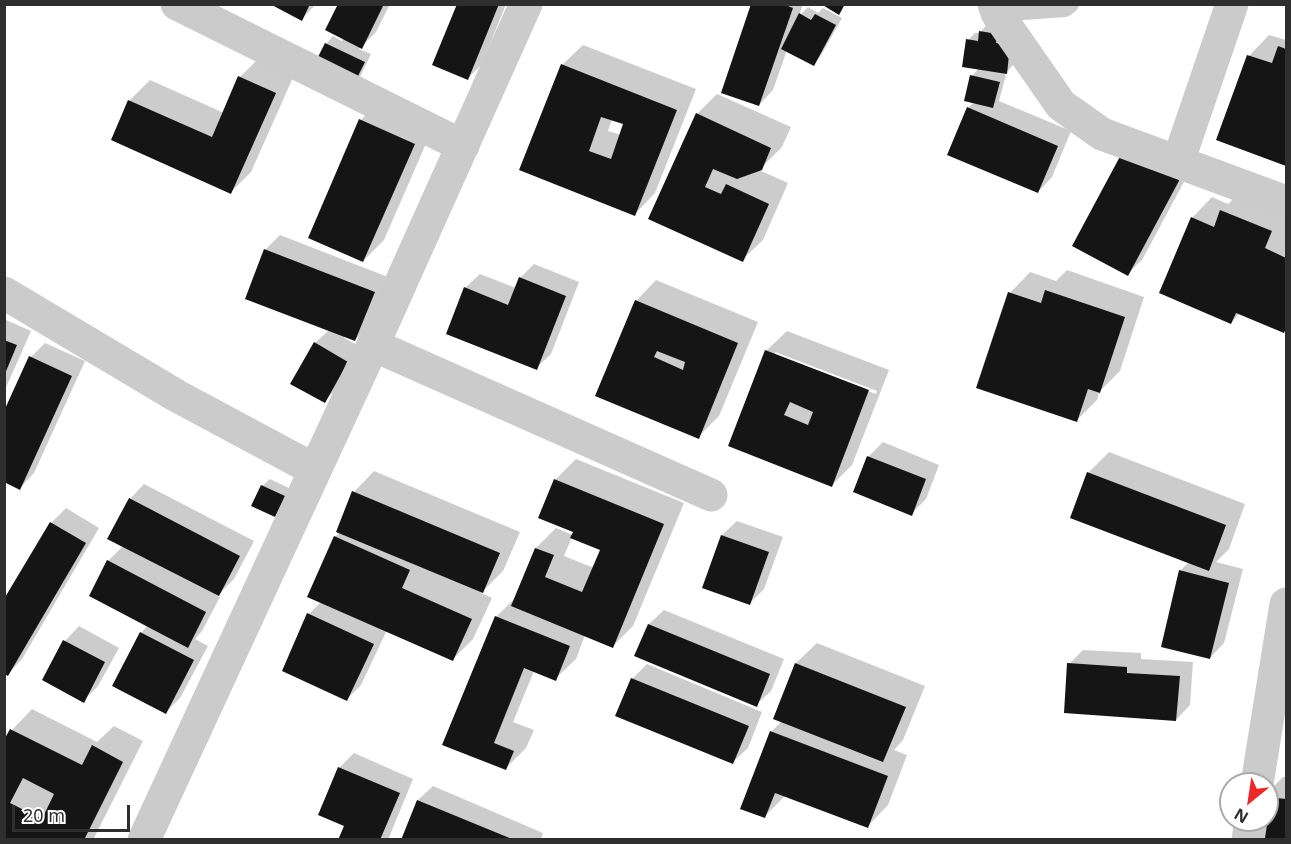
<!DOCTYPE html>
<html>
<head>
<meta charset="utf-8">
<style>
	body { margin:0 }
	#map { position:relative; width:1291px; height:844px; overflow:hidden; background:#fff; font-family:"Noto Sans",sans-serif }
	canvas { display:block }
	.frame { position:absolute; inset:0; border:6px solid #2e2e2e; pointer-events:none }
	.north { position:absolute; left:1219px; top:772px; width:60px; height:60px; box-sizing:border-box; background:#fff; border:2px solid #ababab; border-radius:50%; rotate:210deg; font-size:16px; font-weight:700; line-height:24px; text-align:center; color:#2e2e2e }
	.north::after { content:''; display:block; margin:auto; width:21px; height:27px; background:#ee2727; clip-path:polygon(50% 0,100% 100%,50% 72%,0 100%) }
	.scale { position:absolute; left:12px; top:805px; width:118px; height:27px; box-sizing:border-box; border:3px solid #2e2e2e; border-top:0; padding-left:8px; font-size:18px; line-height:21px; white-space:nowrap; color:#2e2e2e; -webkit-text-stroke:4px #fff; paint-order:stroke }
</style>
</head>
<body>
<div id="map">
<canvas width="1291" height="844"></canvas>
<div class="frame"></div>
<div class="north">N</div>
<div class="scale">20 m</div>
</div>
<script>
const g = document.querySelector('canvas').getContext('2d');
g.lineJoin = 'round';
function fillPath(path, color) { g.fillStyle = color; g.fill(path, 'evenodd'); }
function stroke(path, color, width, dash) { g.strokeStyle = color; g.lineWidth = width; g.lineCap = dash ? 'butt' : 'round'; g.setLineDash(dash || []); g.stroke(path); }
fillPath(new Path2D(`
	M274,4H316L302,19Z
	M340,4H390L376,32L359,49L371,54L360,77L315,66L326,44L333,36L342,41L344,38Z
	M458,4H506L482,64L468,78Z
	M753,4H803L799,16L808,7L818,13L823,8L842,18L820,57L813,64L787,50L773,90L759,105Z
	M987,24L1017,39L1013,65L1004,75H1006L999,101L1071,131L1052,177L1038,192L968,108L974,102L972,76L979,68L968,40L975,33H980Z
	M1269,35L1286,40V164L1218,139L1249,56Z
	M583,45L696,89L655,193L635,214L521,169L562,65ZM612,119L625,123L621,135L608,131Z
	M260,57L295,73L251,172L231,192L112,139L130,100L150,80L224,113L240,77Z
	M717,94L791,127L782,147L759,170L788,183L763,240L742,260L650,218L697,114Z
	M381,99L435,123L384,240L363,261L361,120Z
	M1139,136L1193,165L1142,260L1127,274Z
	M1242,190L1286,209L1285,228L1286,229V329L1284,331L1240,313L1231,323L1192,218L1212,197L1228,204Z
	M280,235L388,277L369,325L355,340L345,336L344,338L361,347L339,387L324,401L315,343L329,330L265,250Z
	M534,264L579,282L551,354L536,368L465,288L480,274L516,288L520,278Z
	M1067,270L1144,297L1120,371L1099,392L1097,400L1076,421L978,387L1010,293L1030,272L1056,281Z
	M656,280L758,322L719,416L698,437L597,395L636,301Z
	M4,319L31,331L4,392Z
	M787,331L889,370L852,465L832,485L729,445L766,351ZM775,352L877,391L876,394L775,356Z
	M45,343L85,361L34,473L20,488L31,357Z
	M883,442L939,465L926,499L911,514L868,457Z
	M1109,452L1245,504L1229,549L1216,562L1243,569L1224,643L1210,658L1180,571L1189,562L1088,473Z
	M576,459L684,503L633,626L613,646L585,635L576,659L555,679L534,671L513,722L534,730L526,748L506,768L444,744L496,617L517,596L536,548L556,528L573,535L574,531L555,480ZM572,537L602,549L594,568L564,556Z
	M374,471L520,532L503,571L481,593L492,598L473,639L453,659L387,630L361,685L347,699L309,614L322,601L335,537L340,532L338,531L354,492Z
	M270,479L291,489L282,508L275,515L262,486Z
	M144,484L254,541L234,579L217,596L220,597L202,631L195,639L208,646L180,698L166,712L141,633L148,625L108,561L124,545L130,499Z
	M66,508L99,528L22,659L8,674L51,523Z
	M737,521L783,537L764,589L750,603L704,587L722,535Z
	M664,610L784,659L771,691L756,705L636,656L649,624Z
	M79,626L119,648L98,686L83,701L44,679L65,641Z
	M817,643L925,686L903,740L894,750L907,755L888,805L868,826L786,795L765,816L771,732L782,721L775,718L796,663Z
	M1083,650L1141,653V659L1193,662L1190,705L1176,720L1069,664Z
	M647,664L762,712L748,748L733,762L632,679Z
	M32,709L97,742L114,726L143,741L93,840H4L12,730Z
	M354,753L413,779L388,840H340L346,826L320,814L339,768Z
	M1283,777H1286V840H1258L1267,820V793Z
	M433,786L543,833L541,840H402L418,800Z`), '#0003');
fillPath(new Path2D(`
	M270,4H310L302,21Z
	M338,4H384L362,49L325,30Z
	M457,4H499L468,80L432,65Z
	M751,4H783L793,8L759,106L721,93Z
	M821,4H845L839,15Z
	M799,13L811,20L815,14L836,25L814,66L781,49Z
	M979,31L998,34L996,43L1010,45L1007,74L962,67L966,39L978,41Z
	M325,43L365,62L353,86L313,67Z
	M1278,46L1286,49V166L1216,140L1247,55L1272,63Z
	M561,64L677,110L635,216L519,170ZM601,117L623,124L611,159L589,151Z
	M970,75L1000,82L993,108L964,101Z
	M238,76L276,93L231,194L111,140L128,100L212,137Z
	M967,107L1058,146L1038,193L947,155Z
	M696,113L771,148L762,170L737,179L713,169L705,187L721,194L726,184L769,204L743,262L648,219Z
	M359,119L415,144L363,262L308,238Z
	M1124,149L1180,179L1128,276L1072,246Z
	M1220,210L1272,231L1265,248L1286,258V328L1284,333L1236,313L1231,324L1159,293L1191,217L1214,227Z
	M264,249L375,292L355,341L245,299Z
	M519,277L566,296L537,370L446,334L464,287L508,305Z
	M1045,290L1125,317L1100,393L1088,389L1077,422L976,388L1008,292L1041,303Z
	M635,300L738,343L699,439L595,396ZM657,351L685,362L683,370L654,357Z
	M4,340L17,345L4,376Z
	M314,342L348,362L325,403L290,384Z
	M765,350L869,390L832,487L728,446ZM790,402L813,412L808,425L784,415Z
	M29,356L72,376L20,490L4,482V411Z
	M867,456L926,479L912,516L853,492Z
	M1087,472L1226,525L1209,571L1070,518Z
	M554,479L664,524L613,648L511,606L535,548L554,555L545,577L582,592L600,550L570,538L573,532L538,518Z
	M261,485L285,496L275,517L251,506Z
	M352,491L500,553L483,593L336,532Z
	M129,498L240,556L219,596L107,539Z
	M50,522L86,543L8,676L4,674V599Z
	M721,535L769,552L750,605L702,588Z
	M334,536L410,570L402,588L472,619L453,661L307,597Z
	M107,560L206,612L188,648L89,596Z
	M1179,570L1229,583L1210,659L1161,647Z
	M307,613L374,644L347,701L282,671Z
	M495,616L570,646L556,681L524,668L494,743L514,751L506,770L442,745Z
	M648,624L770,674L757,707L634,656Z
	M140,632L194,660L166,714L112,686Z
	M63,640L105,662L84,703L42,680Z
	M795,663L906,707L883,762L773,719Z
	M1067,663L1127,667V673L1180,676L1176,721L1064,713Z
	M631,678L749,726L733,764L615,716Z
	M10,729L82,765L92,745L123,762L84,840H4V740ZM23,778L54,794L42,819L10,803Z
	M770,731L888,776L868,828L775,793L765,818L740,809Z
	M338,767L400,793L380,840H338L344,826L318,815Z
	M1267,797L1286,799V840H1257L1267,820Z
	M417,800L512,839V840H401Z`), '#151515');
stroke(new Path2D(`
	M997,13L1065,8L1070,4`), '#cbcbcb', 18);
stroke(new Path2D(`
	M177,4L463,146
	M994,4L997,13L1061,105L1102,134L1286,202
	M1178,162L1232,4
	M4,293L177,396L315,470
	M373,345L711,495
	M1257,784L1286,604
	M144,840L373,345L526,4
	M1248,840L1251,820`), '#cbcbcb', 33);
</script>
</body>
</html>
